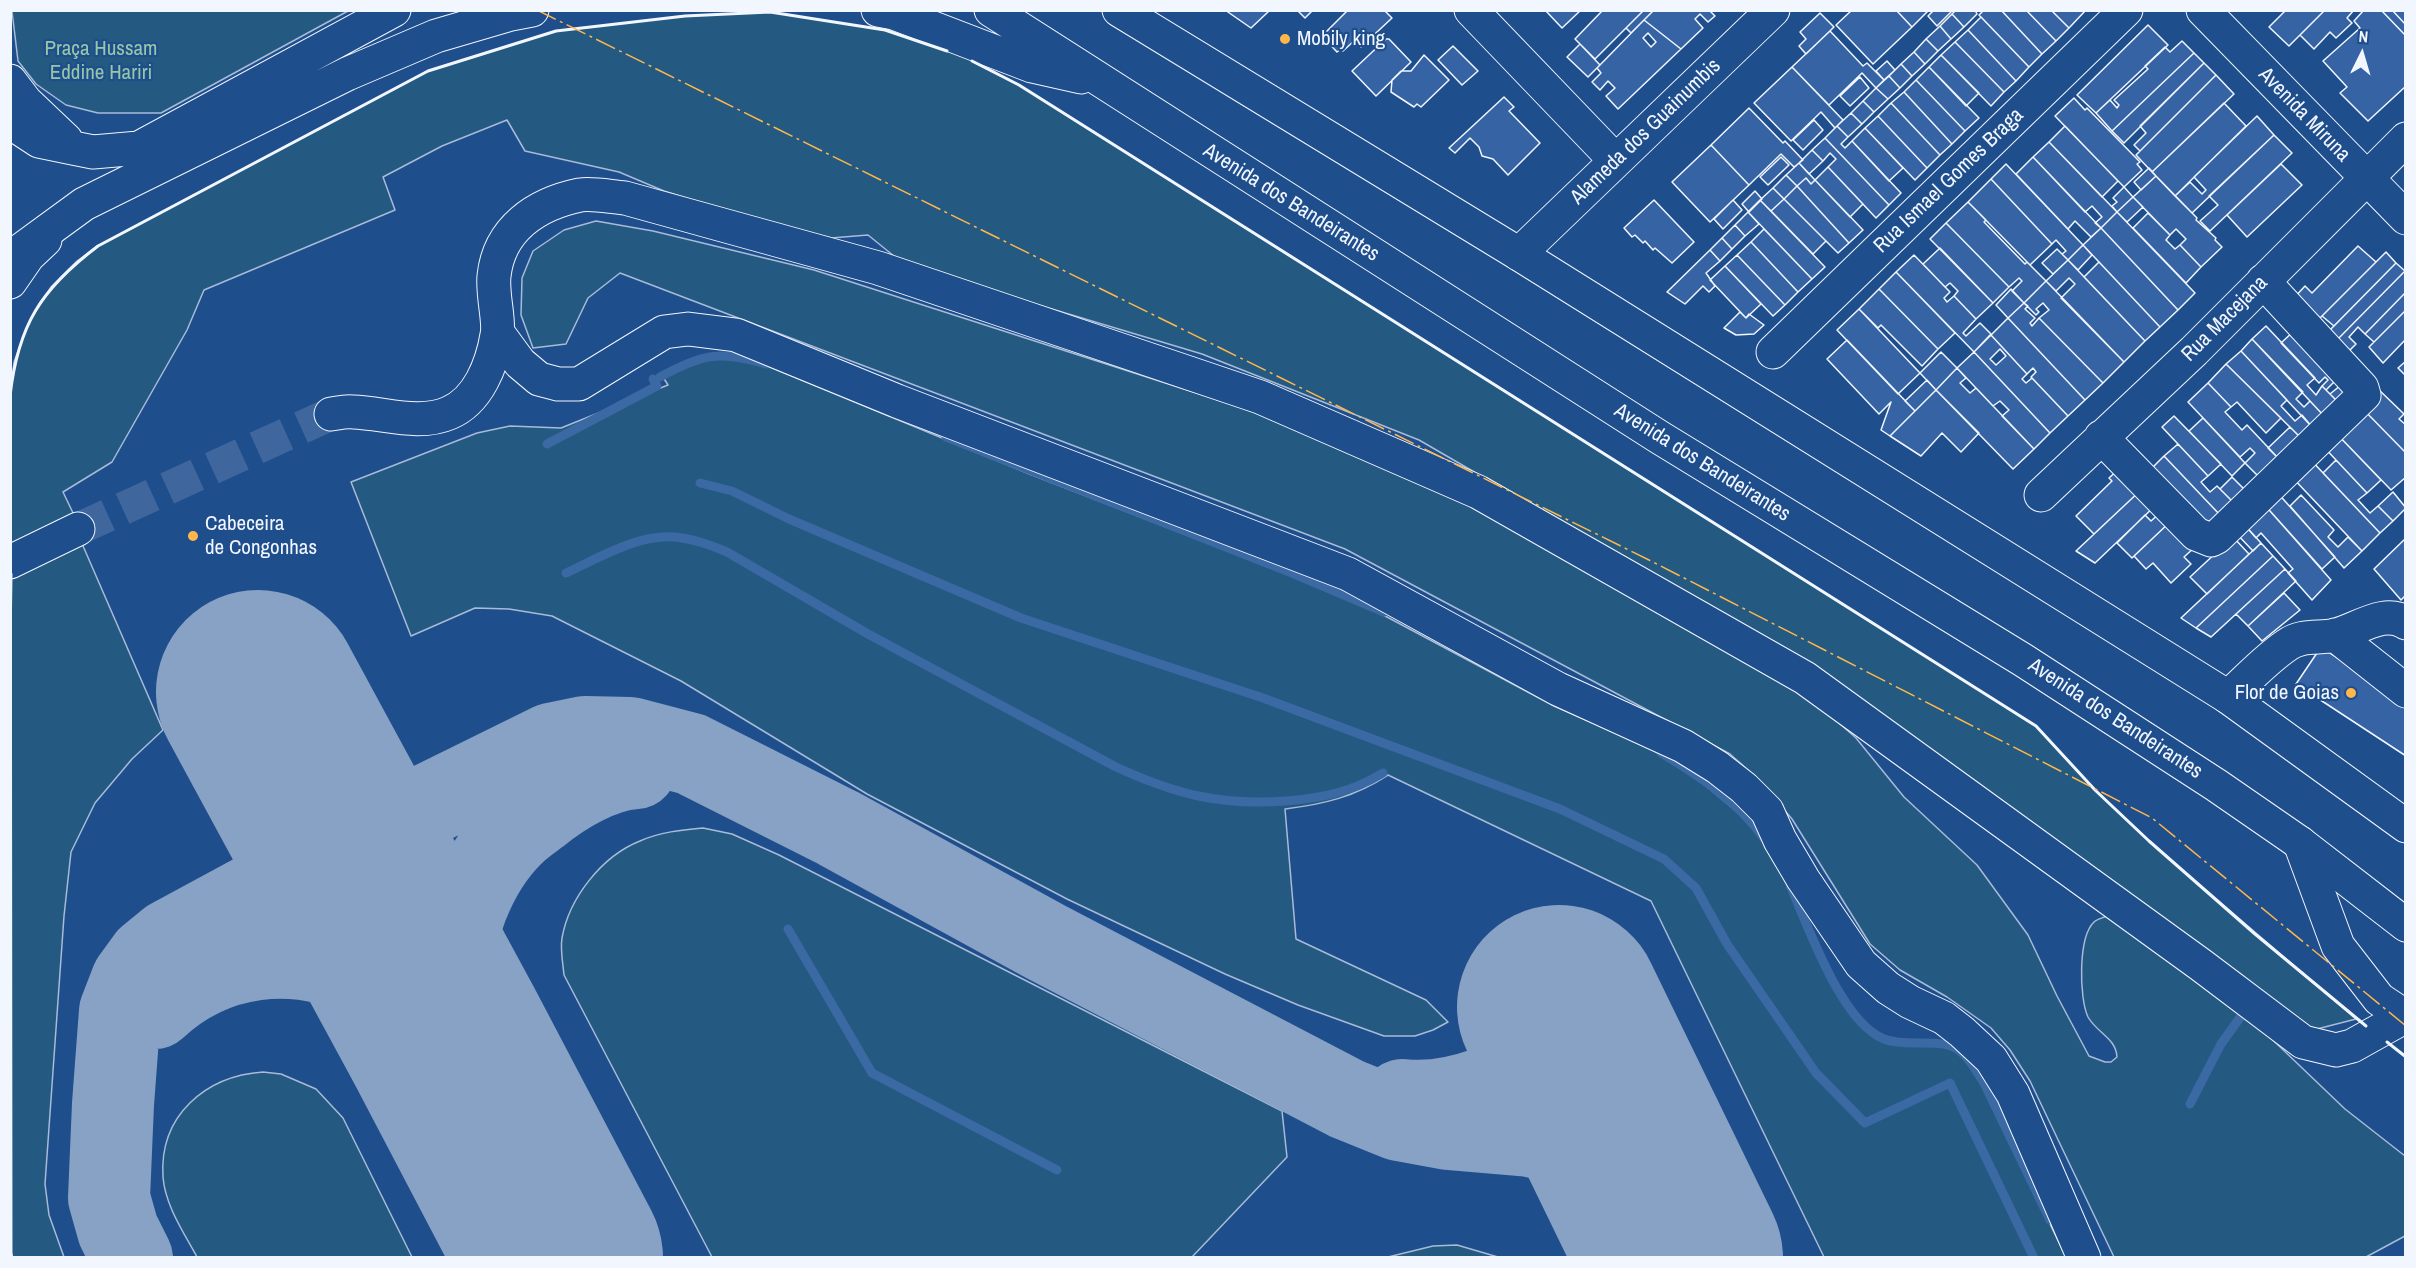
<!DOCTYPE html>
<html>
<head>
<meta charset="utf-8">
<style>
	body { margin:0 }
	#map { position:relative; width:2416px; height:1268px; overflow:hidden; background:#1f4e8c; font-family:"Archivo Narrow",sans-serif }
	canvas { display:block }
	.frame { position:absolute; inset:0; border:12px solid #f2f6ff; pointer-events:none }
	.north { position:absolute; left:2332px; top:24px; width:60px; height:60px; -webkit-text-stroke:4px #1f4e8c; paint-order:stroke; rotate:5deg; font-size:16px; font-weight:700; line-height:24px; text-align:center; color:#f2f6ff }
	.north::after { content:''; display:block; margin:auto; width:21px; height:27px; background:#f2f6ff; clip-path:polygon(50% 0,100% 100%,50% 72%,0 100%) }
</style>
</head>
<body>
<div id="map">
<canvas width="2416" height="1268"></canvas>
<div class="frame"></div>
<div class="north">N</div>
</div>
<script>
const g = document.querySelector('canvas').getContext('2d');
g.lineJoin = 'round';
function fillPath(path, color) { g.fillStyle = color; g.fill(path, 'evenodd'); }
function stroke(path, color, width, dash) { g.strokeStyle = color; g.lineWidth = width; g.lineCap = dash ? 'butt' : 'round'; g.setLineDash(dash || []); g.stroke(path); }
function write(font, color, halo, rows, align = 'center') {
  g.font = font + ' "Archivo Narrow",sans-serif'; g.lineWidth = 4.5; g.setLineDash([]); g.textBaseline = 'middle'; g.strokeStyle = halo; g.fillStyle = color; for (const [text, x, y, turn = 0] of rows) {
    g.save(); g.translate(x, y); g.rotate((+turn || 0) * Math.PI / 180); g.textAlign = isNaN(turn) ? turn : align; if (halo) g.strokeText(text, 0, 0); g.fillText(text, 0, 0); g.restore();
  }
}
const green = new Path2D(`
	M12,11V10L348,11L161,113H98L66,105L36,84L18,61Z
	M770,12L885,30L968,58L1019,85L2036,726L2095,790L2149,841L2356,1019L2317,1029L2296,1022L1654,576L1419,440L1202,354L905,265L868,235L831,238L744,216L664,191L619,172L525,151L507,120L442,146L383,177L395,210L204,290L187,330L112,462L63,492L74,515L11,551L10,396L14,362L29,322L51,287L77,261L98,246L428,71L556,31L685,16Z
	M596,221L653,231L814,270L1240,407L1383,460L1478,509L1794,683L1856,738L1904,797L1977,865L2028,935L2057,996L2089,1056L2105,1062H2111L2117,1057C2116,1038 2097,1033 2088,1017C2079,998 2078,937 2094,922C2097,919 2103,918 2107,916L2231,1000L2345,1109L2405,1156V1236L2366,1257H2114L2030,1081L2010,1050L1991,1028L1947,997L1900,970L1870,944L1792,819L1757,778L1730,754L1345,549L620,273L588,298L566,344L533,348L521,315L522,278L533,251L564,230Z
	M717,357L765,365L1027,473L1357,601L1554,706L1650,748L1693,775L1736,811L1760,835L1779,865L1824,969L1844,1004L1862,1025L1883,1041L1905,1045L1945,1044L1956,1049L1969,1064L1982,1084L2066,1257H1824L1651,901L1388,775C1354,797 1325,804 1285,809L1296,939L1426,1000L1448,1022L1433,1030L1415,1036H1384L1298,1005L1225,974L1067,899L867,794L681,681L552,616L509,609L475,608L411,636L351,482L477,433L510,426L561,428L668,385L663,377L696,361Z
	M80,539L163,730L132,759L95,803L71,852L64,916L45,1184L49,1215L64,1257H12L11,576Z
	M703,828L732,834L779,855L1282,1111L1287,1157L1192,1257H712L564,975C563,964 560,949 562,938C569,898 602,856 640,841C660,832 681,830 703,828Z
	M263,1072L281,1074L316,1089L343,1118L412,1257H197C184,1233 165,1205 163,1177C159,1115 206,1076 263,1072Z
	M1457,1245L1498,1257H1388L1433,1246Z`);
fillPath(green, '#245a82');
stroke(green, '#a8bbd7', 1.5);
stroke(new Path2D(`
	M660,377C702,354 720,350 766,364
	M946,437L1292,573L1384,612
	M547,444L657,386L653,379
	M700,483L732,491L789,519L1021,618L1263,698L1560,809L1664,859L1696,888L1727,944L1816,1073L1865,1123L1950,1083L2034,1258
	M566,573C601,557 642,531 682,538C698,540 713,546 727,552L868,634L1116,767C1175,794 1220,806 1286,801C1322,798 1352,792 1383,773
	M1661,753C1698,775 1737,801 1763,837
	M1790,885C1808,926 1841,1022 1884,1039C1894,1043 1906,1043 1916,1043C1959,1042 1962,1048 1984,1083L2050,1220
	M788,929L872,1073L1057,1170
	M2190,1104L2221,1044L2244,1012`), '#3b69a3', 9);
stroke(new Path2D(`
	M155,1008C214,953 295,943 368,979C394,992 422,1019 445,1037
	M1402,1100C1467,1107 1522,1072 1577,1043
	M479,1101C469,1065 455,1028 452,991C449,937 475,871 513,834C521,826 530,820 538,814C564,793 602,770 636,768
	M132,1258L118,1230L109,1198L113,1104L120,1011L132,980L148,958L170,940L342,847L551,744L585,737L630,738L691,754L838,828L1046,942L1347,1099L1399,1120L1448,1129L1530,1136L1565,1144L1598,1162L1620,1179L1668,1232`), '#88a2c6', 82);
stroke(new Path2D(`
	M258,692L445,1037L561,1258
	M1559,1007L1681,1258`), '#88a2c6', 204);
const building = new Path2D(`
	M1225,10H1265L1268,12L1251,28Z
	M1297,10H1313L1305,18Z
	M1348,10H1384L1392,18L1361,47L1355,40L1343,51L1341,49L1337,52L1322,36Z
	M1545,10H1581L1562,28Z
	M1603,10H1644L1595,59L1575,39Z
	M1644,10H1654L1631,33L1626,28Z
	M1654,10H1709L1715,16L1708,22L1700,14L1695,19L1703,28L1681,49L1644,20Z
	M1852,10H1896L1912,27L1873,64L1836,25Z
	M1896,10H1929L1912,27Z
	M1934,10H1953L1937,26L1928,16Z
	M1956,10H1975L1977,14L1964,27L1952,14Z
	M1984,10H2001L2042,54L2029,67L1979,15Z
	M2001,10H2026L2056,41L2042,54Z
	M2026,10H2051L2069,28L2056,41Z
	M2051,10H2086L2069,28Z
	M2286,10H2325L2289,46L2269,27Z
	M2325,10H2354L2347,18L2352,23L2336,38L2330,32L2314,49L2300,35Z
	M2364,10H2381L2406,36V86L2368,121L2340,93L2347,87L2323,61L2360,28L2354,21Z
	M2381,10H2392L2406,25V36Z
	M2392,10H2406V25Z
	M1820,13L1834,27L1806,54L1799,46L1806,39L1800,32Z
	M1952,14L1964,27L1951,39L1940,26Z
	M1981,17L2029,67L2016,81L1968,30Z
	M1644,20L1681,49L1618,109L1606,96L1615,88L1608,81L1600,90L1592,82L1601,73L1597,68ZM1648,33L1656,42L1651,47L1643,38Z
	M2148,25L2168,45L2096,113L2077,95Z
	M1940,26L1951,39L1938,51L1926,39Z
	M1968,30L2016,81L2004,92L1955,42Z
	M1830,31L1863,66L1867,63L1884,80L1876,88L1862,73L1829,105L1792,67Z
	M1386,39H1389L1411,62L1376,96L1352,71Z
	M1926,39L1938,51L1925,64L1914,52Z
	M2182,41L2194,53L2112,131L2096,113L2110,100L2117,108L2119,105L2114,100L2148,69L2145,66L2165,47L2170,52Z
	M1955,42L2004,92L1991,106L1941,55Z
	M1580,44L1600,65L1588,77L1567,57Z
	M1453,46L1478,71L1462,85L1438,60Z
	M1914,52L1925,64L1912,76L1901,64Z
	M2194,53L2204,63L2124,143L2112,131Z
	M1424,55L1449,80L1421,107L1417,104L1414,107L1391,92L1392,80L1401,71H1411Z
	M1941,55L1979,93L1966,106L1929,67Z
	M1887,61L1895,70L1884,80L1876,71Z
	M2204,63L2216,75L2140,151L2134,145L2146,133L2140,126Z
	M1901,64L1912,76L1900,88L1889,76Z
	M1792,67L1843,120L1835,128L1821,112L1791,141L1754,103Z
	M1929,67L1979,118L1965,131L1916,80Z
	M2216,75L2234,94L2152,172L2136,155Z
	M1889,76L1900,88L1888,99L1876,88Z
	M1860,77L1869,88L1850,106L1840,96Z
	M1916,80L1965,131L1952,144L1904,92Z
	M1876,88L1888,99L1874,112L1863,101Z
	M1904,92L1952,144L1940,155L1891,103Z
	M1504,97L1514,107L1509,111L1540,143L1508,175L1493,159L1482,156L1479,147L1470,138L1455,153L1449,148Z
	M2074,98L2085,110L2087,108L2140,162L2137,164L2142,170L2124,187L2055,116Z
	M1863,101L1874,112L1862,124L1851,113Z
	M1891,103L1940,155L1927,168L1878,116Z
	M2224,103L2246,126L2175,196L2152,172Z
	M1749,108L1783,143L1785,141L1803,160L1794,167L1781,154L1749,185L1711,145Z
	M1851,113L1862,124L1848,137L1837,126Z
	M1878,116L1927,168L1915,180L1865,128Z
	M2257,116L2274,135L2192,213L2175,196L2190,182L2202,194L2206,190L2194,177Z
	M1814,120L1823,130L1803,150L1793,140Z
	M1837,126L1848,137L1841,144L1845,148L1852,141L1901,193L1889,205L1825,138Z
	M2065,126L2118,181L2102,197L2049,142Z
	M1865,128L1903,168L1889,181L1852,141Z
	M2274,135L2292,153L2210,231L2200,221L2218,205L2209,196Z
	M1825,138L1889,205L1876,218L1828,167L1836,159L1830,153L1823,161L1812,150Z
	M2049,142L2117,212L2101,228L2095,223L2102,217L2092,206L2085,212L2033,157Z
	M1711,145L1749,185L1710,222L1672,182Z
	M1812,150L1823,161L1809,174L1799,163Z
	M1781,157L1789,165L1768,185L1760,177Z
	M2033,157L2101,228L2091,237L2075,221L2068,229L2016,174Z
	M1799,163L1815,180L1811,184L1806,178L1797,186L1786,175Z
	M2006,164L2083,245L2068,260L2062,254L2066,251L2056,240L2052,244L1991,179Z
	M2281,164L2302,185L2247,237L2227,215Z
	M1828,167L1863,204L1850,217L1815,180Z
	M2149,168L2156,176L2141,190L2134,182Z
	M1786,175L1797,186L1784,199L1773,188Z
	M2156,176L2197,218L2196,220L2216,238L2215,240L2222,247L2201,267L2180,245L2186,239L2176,229L2170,235L2133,197Z
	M1806,178L1811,184L1815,180L1863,230L1849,243L1797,186Z
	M1991,179L2052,244L2030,265L1968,202Z
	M1797,186L1849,243L1838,253L1784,199Z
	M2124,187L2133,197L2117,212L2112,206L2117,202L2113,198Z
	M1773,188L1784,199L1771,211L1760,200Z
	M1755,191L1762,199L1749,212L1742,204Z
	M2133,197L2143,207L2127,222L2117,212Z
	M1784,199L1826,241L1813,254L1771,211Z
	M1654,200L1694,242L1672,263L1655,248L1653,250L1645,241L1643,243L1635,235L1632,237L1624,228Z
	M1733,200L1742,210L1723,229L1714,219Z
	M1760,200L1825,267L1812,279L1748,212Z
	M1968,202L1986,220L1984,222L2025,264L2027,262L2046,281L2024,303L2012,291L2022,281L2019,278L2009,287L1946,223Z
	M1748,212L1759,224L1745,236L1735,225Z
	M2117,212L2195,293L2178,310L2101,228Z
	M2148,213L2170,235L2166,240L2175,249L2180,245L2201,267L2186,283L2133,228Z
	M1946,223L2009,287L1993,303L1930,239Z
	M1735,225L1745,236L1732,249L1722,238Z
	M2101,228L2178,310L2160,327L2083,245Z
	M1764,229L1812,279L1798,292L1751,242Z
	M1722,238L1732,249L1720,261L1710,250Z
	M1751,242L1798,292L1785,305L1737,255Z
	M2083,245L2092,255L2078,270L2068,260Z
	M2358,246L2376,262L2315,323L2293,299L2305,286L2312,293Z
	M1940,248L1993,303L1976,319L1954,296L1958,291L1950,283L1945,287L1923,264Z
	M2057,249L2068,260L2053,274L2042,263Z
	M1710,250L1720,261L1706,273L1715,286L1709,292L1703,286L1685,304L1667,292Z
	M2386,252L2396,263L2334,326L2322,316Z
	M1737,255L1785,305L1773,316L1725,266Z
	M1914,255L1950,292L1944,298L1947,302L1954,296L1976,319L1963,333L1966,336L1980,323L1991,334L1974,352L1896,272Z
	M2068,260L2145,341L2124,362L2061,298L2075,284L2069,278L2056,291L2046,281Z
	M2099,262L2160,327L2145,341L2084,277Z
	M2396,263L2405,271L2334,343L2326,334Z
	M1725,266L1761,304L1746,318L1710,280Z
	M2405,271L2406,292L2365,334L2358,327L2349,337L2356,344L2345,355L2334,343Z
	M1896,272L1955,333L1938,349L1879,289Z
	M2046,281L2124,362L2103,383L2039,318L2049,310L2043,303L2036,309L2039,312L2036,315L2024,303Z
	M1879,289L1938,349L1922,366L1881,325L1878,328L1859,309Z
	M2011,289L2024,303L2008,318L1996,305Z
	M2406,292V310L2374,342L2365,334Z
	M2024,303L2028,306L2025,309L2035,318L2030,323L2032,326L2039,318L2103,383L2085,400L2008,318Z
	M1859,309L1920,373L1898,394L1837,330Z
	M2406,310V339L2383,363L2369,347Z
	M1740,312L1746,318L1749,314L1764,325L1754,334L1736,335L1724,328Z
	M2008,318L2085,400L2068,416L2031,377L2036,372L2033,368L2027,374L1991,335Z
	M2266,326L2315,378L2307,385L2316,395L2322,386L2338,402L2324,416L2252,339Z
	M2296,329L2338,378L2326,390L2322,386L2328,380L2325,377L2319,383L2281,343Z
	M1991,335L2027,374L2022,379L2026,383L2032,378L2068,416L2050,433L1974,352ZM2000,349L2006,356L1996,365L1990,359Z
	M2252,339L2303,392L2296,399L2304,407L2310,401L2324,416L2312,427L2241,351Z
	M1847,340L1915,411L1890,436L1881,430L1891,402L1879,414L1827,359Z
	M2241,351L2287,400L2281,406L2295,421L2302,415L2312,427L2301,438L2226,364Z
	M1941,352L1957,368L1936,390L1920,373Z
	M1974,352L2050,433L2034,449L2002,416L2009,410L2000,401L1993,406L1957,368Z
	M2406,361V376L2398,368Z
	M2226,364L2281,418L2266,433L2237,402L2231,407L2208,383Z
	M1957,368L1966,378L1960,383L1970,393L1976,388L2034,449L2013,469L1936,390Z
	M1927,380L1936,390L1915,411L1905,401Z
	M2208,383L2231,407L2225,412L2242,430L2247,425L2279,459L2260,478L2245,463L2255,453L2250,448L2240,457L2188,402Z
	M2341,385L2348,392L2338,402L2330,394Z
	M2377,388L2404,414L2399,419L2406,425V453L2359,405Z
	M1936,390L1979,433L1961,452L1942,433L1921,456L1890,436Z
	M2359,405L2406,453V477L2391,490L2334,431Z
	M2174,416L2221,464L2208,476L2162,427Z
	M2203,418L2245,463L2232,476L2189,431Z
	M2290,427L2301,438L2279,459L2268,448Z
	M2334,431L2381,480L2367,493L2321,444Z
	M2178,444L2208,476L2201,482L2210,492L2217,486L2234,503L2221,516L2164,456Z
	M2164,456L2221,516L2207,522L2150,470Z
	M2308,457L2380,533L2362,551L2290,475Z
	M2336,460L2367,493L2358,500L2370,513L2378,506L2393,521L2380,533L2323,473Z
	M2121,467L2142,489L2094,534L2076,516L2112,481L2109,478Z
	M2232,477L2246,491L2234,503L2220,489Z
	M2142,489L2156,505L2095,563L2076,551Z
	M2275,490L2335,557L2322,569L2262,502Z
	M2393,492L2406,508L2393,521L2378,506Z
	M2301,495L2334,530L2328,537L2338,547L2348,537L2362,551L2344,568L2290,506Z
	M2262,502L2331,580L2312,600L2288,573L2293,569L2261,533L2256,538L2242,522Z
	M2162,511L2171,521L2132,558L2117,543L2145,515L2151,521Z
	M2171,521L2195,547L2184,557L2191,564L2171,583L2153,563L2146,569L2134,556Z
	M2242,522L2261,543L2253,551L2233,530Z
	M2233,537L2249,554L2207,594L2190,577Z
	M2406,538V595L2401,600L2374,569Z
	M2261,543L2273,556L2196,628L2181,618Z
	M2273,556L2285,569L2211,637L2196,628Z
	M2285,569L2296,581L2248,626L2236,614Z
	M2284,593L2300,610L2262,641L2248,626Z
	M2321,647L2406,703V756L2296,684Z`);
fillPath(building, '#3563a3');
stroke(building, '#f2f6ff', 1.5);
stroke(new Path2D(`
	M78,529L331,414`), '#3f679d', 33, [33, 16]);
const minor = new Path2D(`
	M1471,10L1615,160
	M2203,10L2406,218
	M1519,254L1773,10
	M10,282L28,256L45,240
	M498,333L520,363L539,379L558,384H579L664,332L688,329L736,335L897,401L1348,574L1558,689L1683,746L1717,767L1744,788L1767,811L1780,840L1803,879L1861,964L1888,988L1910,1002L1944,1018L1962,1032L1991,1059L2013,1094L2084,1258
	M1773,352L2126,10
	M331,414C338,413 346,411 353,412C384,413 419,426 449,413C478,401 492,365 497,335C500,321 492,295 494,276C499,229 536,204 580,195C593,193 611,197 625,198L878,268L1260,397L1478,492L1805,678L2201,965L2303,1042L2336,1050L2352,1046L2404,1017
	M2101,437L2196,534L2211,540L2217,537L2364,395L2362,388L2263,281
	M2041,495L2194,351L2406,139
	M10,562L78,529
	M2335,635L2406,691
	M2228,697C2247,680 2266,659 2287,645C2302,634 2319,639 2336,635C2357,630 2385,608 2406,623
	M2300,843L2338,946L2379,999L2406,1017`);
const highway = new Path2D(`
	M878,10L894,13L1032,66L1081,77
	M991,10L1659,437L2023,660L2216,785L2300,843L2406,925
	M1119,10L1519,254L2228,697L2406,826
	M10,81L26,102L66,140
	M10,122L39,141L73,148L93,152L139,148L394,10
	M10,258L84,204L347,74L436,36L511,14L532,10`);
stroke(minor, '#f2f6ff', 35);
stroke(highway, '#f2f6ff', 35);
stroke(minor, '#1f4e8c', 33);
stroke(highway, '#1f4e8c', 33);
stroke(new Path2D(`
	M972,61L1019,85L2036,726L2095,790L2149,841L2255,934L2366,1026
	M10,396C18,325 41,289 98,246L428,71L556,31L685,16L770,12L885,30L947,51
	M10,644L11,574
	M2387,1042L2406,1057
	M10,1251L12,1258`), '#f2f6ff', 3);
stroke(new Path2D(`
	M537,10L1649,560L2152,818L2406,1026`), '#ffb74d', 1.5, [21, 4.5, 3, 4.5]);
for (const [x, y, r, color] of [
	[1285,39,6,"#ffb74d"],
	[193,536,6,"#ffb74d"],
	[2351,693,6,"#ffb74d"]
]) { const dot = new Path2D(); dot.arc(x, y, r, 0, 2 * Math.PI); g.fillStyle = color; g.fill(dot); stroke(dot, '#1f4e8c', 2); }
write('21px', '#f2f6ff', '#1f4e8c', [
	["Mobily king",1297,39],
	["Cabeceira",205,524],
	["de Congonhas",205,548],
	["Flor de Goias",2339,693,"right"]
], 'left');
write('21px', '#97c8a6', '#1f4e8c', [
	["Praça Hussam",101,49],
	["Eddine Hariri",101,73]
]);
write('21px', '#f2f6ff', '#1f4e8c', [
	["Avenida Miruna",2304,115,46],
	["Alameda dos Guainumbis",1646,132,-44],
	["Rua Ismael Gomes Braga",1949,181,-44],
	["Avenida dos Bandeirantes",1291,203,32],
	["Rua Macejana",2225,319,-45],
	["Avenida dos Bandeirantes",1702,463,32],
	["Avenida dos Bandeirantes",2115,719,33]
]);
</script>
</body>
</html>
